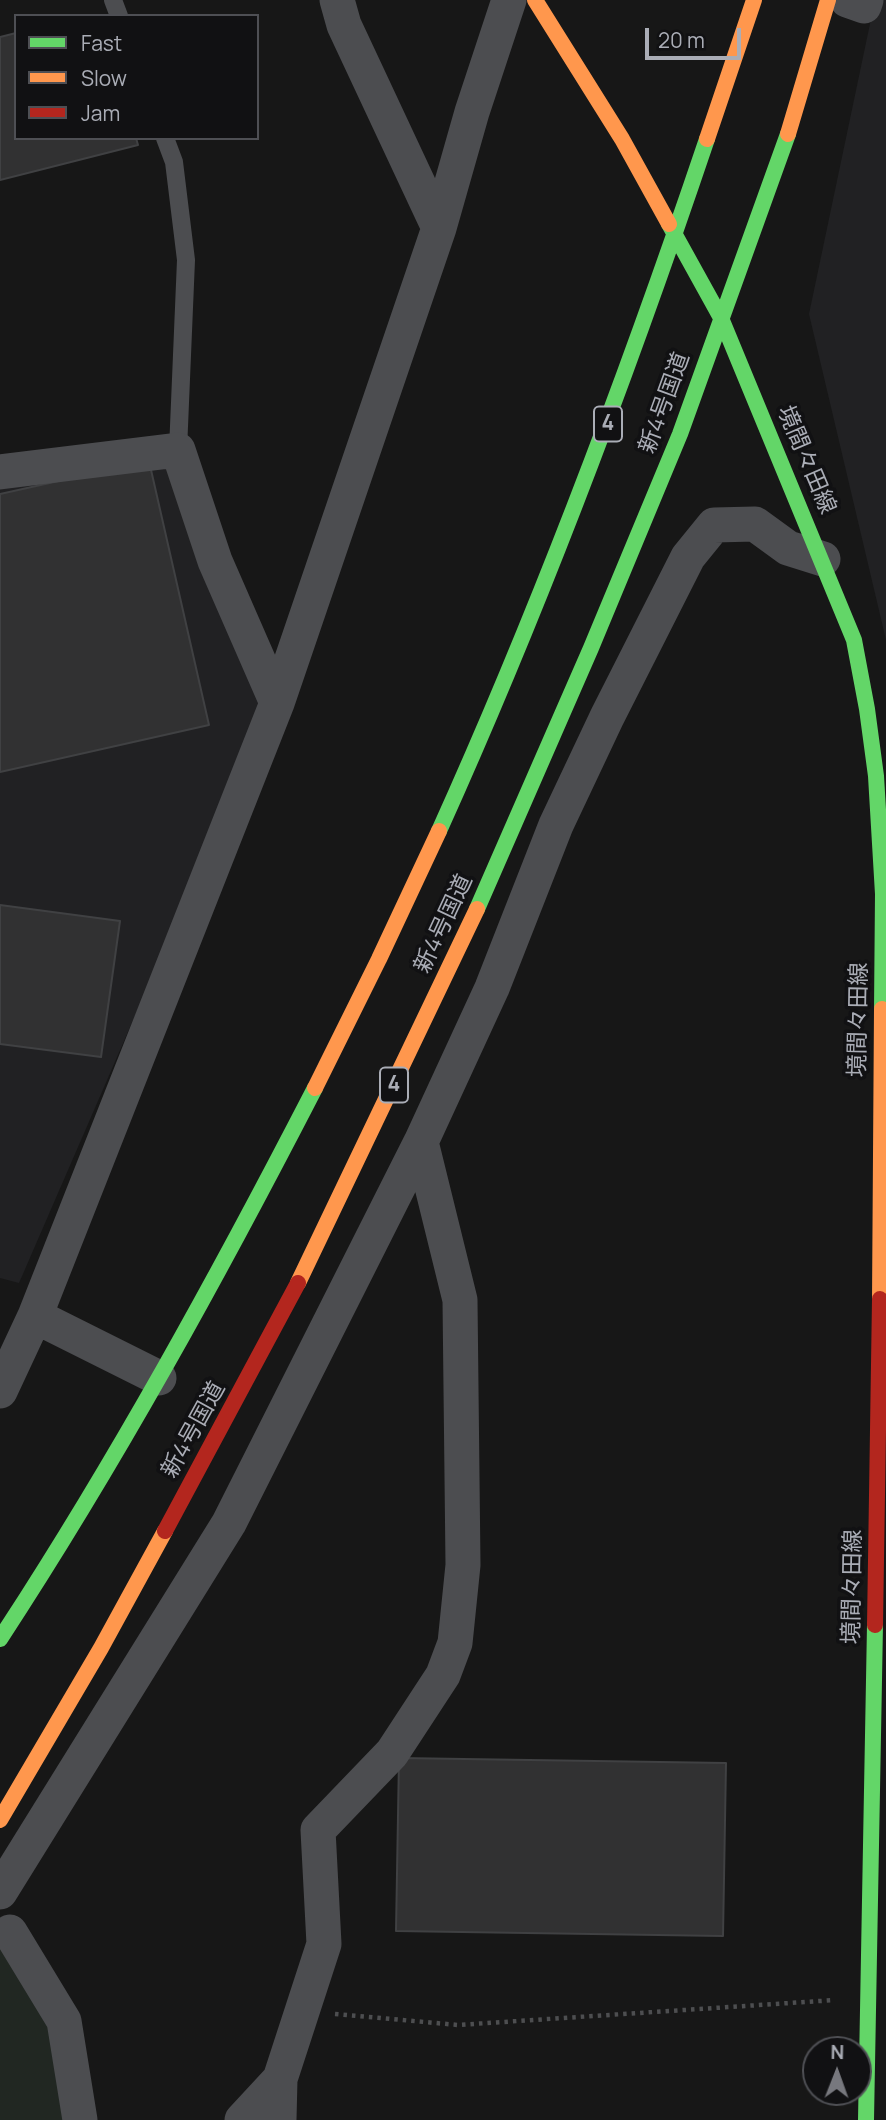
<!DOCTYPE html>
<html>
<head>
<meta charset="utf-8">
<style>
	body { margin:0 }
	#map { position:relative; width:886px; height:2120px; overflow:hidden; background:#171717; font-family:Manrope,sans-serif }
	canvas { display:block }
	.legend { position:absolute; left:14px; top:14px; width:245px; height:126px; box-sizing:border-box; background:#111113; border:2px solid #4e4f54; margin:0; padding:9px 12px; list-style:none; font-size:21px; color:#aaadb6 }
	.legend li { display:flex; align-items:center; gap:14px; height:35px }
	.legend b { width:35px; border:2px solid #4e4f54 }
	.north { position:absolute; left:802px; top:2036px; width:70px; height:70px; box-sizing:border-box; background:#111113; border:2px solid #4e4f54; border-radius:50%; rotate:1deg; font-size:19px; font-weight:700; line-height:28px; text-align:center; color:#aaadb6 }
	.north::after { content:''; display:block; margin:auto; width:24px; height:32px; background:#77787e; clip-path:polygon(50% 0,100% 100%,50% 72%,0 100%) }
	.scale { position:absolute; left:645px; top:28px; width:96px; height:32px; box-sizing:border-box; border:4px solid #aaadb6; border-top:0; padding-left:9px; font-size:21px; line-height:24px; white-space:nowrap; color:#aaadb6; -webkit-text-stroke:5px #111113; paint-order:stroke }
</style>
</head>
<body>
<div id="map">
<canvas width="886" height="2120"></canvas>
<ul class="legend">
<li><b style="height:9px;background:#63d668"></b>Fast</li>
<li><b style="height:9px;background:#ff974d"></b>Slow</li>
<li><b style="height:9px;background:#b3261e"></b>Jam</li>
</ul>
<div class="north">N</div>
<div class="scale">20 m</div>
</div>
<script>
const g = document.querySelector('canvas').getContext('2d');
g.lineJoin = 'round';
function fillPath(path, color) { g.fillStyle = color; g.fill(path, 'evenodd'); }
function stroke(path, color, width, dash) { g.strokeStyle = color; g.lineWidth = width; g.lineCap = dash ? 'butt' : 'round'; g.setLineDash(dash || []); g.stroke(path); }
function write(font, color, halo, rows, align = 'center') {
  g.font = font + ' Manrope,"Noto Sans JP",sans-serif'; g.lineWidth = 7; g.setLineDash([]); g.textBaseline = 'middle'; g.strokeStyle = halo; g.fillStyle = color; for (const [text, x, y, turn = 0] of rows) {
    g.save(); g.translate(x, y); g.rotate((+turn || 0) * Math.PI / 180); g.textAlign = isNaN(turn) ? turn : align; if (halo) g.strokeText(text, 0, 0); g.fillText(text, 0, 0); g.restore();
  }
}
fillPath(new Path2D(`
	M875,0H886V640L809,314Z
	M178,450L278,686L19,1283L0,1278V460Z`), '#212123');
fillPath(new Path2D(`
	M0,1946L64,2021L80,2120H0Z`), '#212722');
const building = new Path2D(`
	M16,33V138H136L138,145L0,180V37Z
	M149,461L209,725L0,772V494Z
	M0,905L120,921L101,1057L0,1044Z
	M399,1758L726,1763L723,1936L396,1931Z`);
fillPath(building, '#313132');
stroke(building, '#404143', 2);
stroke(new Path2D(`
	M335,2014L458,2025L835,2000`), '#4d4e50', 4.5, [3.5, 5]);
stroke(new Path2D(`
	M113,0L119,16
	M165,138L174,162L186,260L178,450`), '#4c4d50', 18);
stroke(new Path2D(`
	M337,0L344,25L439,228
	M847,0L864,6L866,0
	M0,472L178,450L215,561L277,703
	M35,1316L159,1378
	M0,1391L35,1316L277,703L439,228L472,112L509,0
	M0,1892L229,1523L421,1142
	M10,1932L64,2021L80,2120
	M242,2120L280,2079
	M279,2120L280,2079L324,1944L318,1830L392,1753L443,1675L455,1643L463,1565L460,1300L421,1142L492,988L556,825L607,717L688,557L714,525L755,524L788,548L823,559`), '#4c4d50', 35);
stroke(new Path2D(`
	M669,224L721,318L854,640L867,709L876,776L883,894L882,1009
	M439,831C542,603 627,376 707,139
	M477,909L591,648L680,434L788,134
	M0,1639C116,1462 218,1276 315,1088
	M866,2120L875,1625`), '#63d668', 16);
stroke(new Path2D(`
	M535,0L622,139L669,224
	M788,134L828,0
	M707,139L754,0
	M315,1088L379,959L439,831
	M298,1283L477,909
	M880,1299L882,1009
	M0,1820L101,1648L165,1531`), '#ff974d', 16);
stroke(new Path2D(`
	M165,1531L298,1283
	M875,1625L880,1299`), '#b3261e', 16);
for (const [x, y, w] of [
	[608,424,28],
	[394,1085,28]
]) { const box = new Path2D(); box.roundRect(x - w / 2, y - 17.5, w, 35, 5); g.fillStyle = '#111113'; g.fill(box); stroke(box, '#aaadb6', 2); }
write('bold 21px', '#aaadb6', null, [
	["4",608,424],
	["4",394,1085]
]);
write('23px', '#aaadb6', '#111113', [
	["新4号国道",665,403,-70],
	["境間々田線",806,460,67],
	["新4号国道",444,924,-65],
	["境間々田線",859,1020,-89],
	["新4号国道",194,1430,-61],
	["境間々田線",853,1587,-89]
]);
</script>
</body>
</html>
